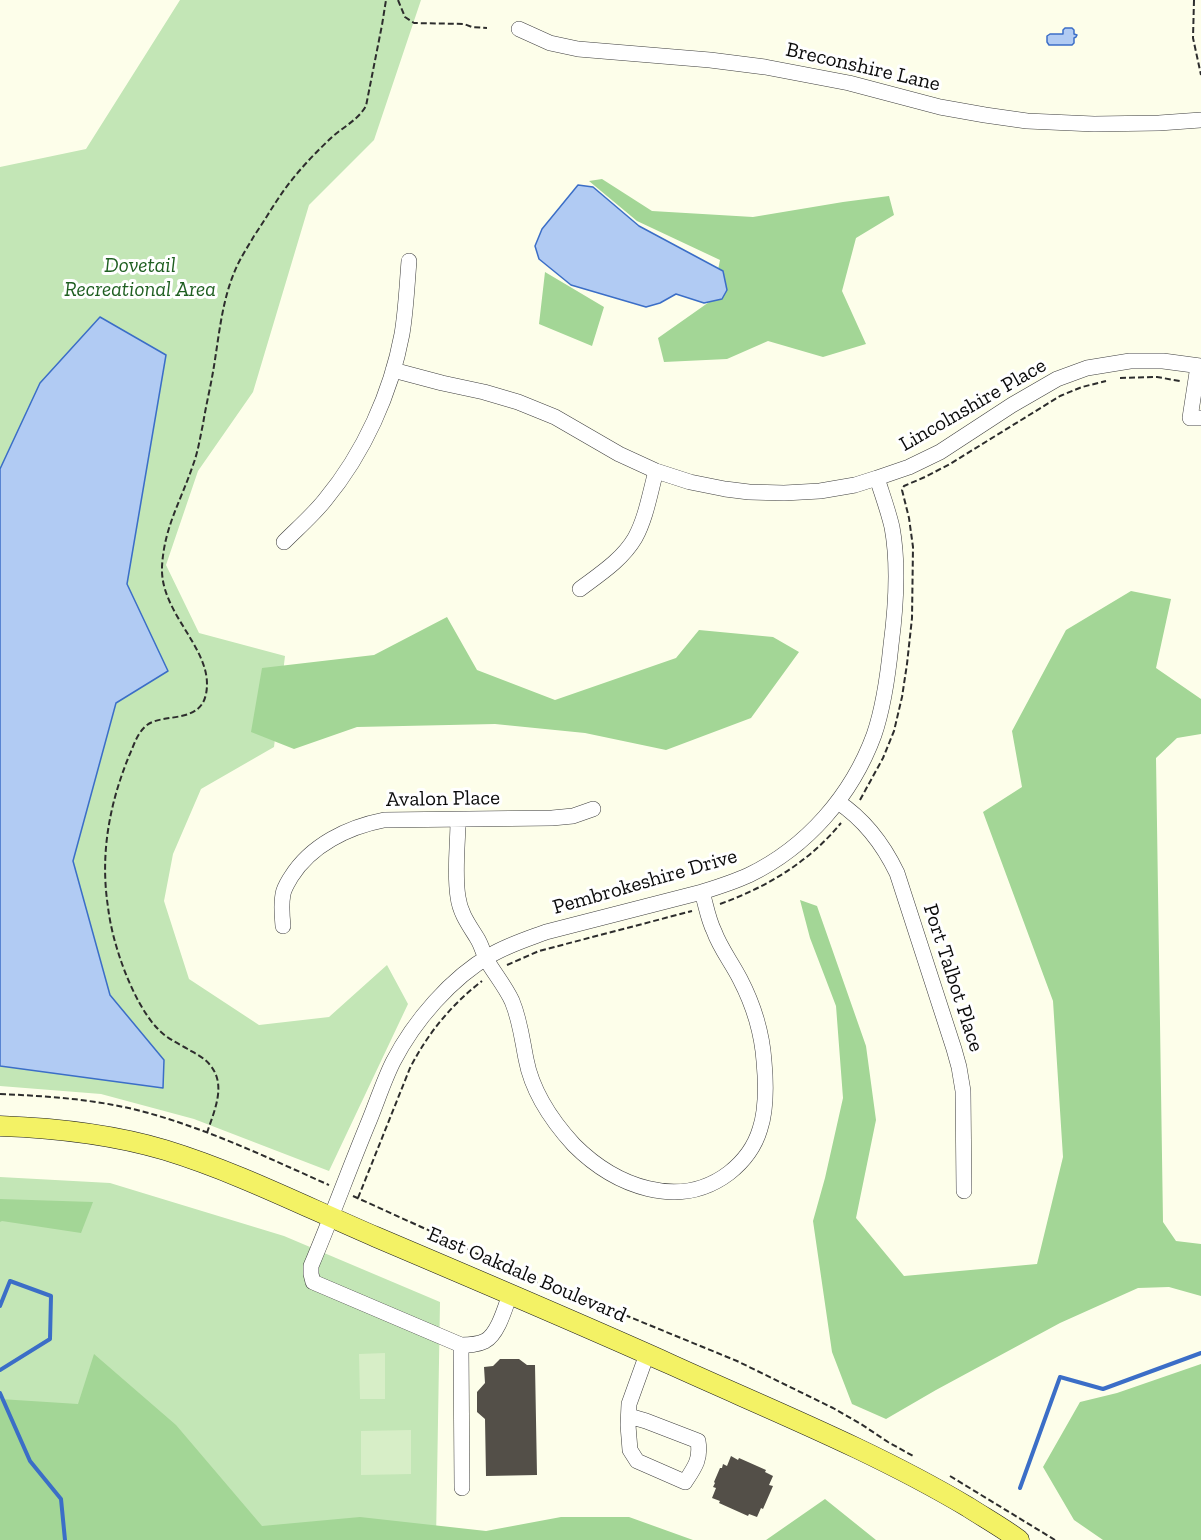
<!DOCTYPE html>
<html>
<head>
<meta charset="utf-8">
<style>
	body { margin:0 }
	canvas { display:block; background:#fdfeea }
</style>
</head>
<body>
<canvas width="1201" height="1540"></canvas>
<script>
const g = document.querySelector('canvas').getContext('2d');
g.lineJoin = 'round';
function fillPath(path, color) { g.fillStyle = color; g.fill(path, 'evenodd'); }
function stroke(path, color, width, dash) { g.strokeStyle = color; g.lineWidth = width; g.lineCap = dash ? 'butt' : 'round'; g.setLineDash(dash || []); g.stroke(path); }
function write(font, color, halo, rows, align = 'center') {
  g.font = font + ' "Zilla Slab",serif'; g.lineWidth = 6; g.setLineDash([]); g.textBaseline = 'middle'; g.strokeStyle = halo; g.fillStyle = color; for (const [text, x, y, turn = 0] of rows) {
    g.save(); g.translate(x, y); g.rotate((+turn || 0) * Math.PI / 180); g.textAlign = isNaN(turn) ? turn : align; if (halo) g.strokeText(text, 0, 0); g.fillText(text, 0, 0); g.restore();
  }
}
fillPath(new Path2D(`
	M180,0H421L374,140L309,205L253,392L198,471L166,565L199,633L285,656L274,747L201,789L173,854L164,901L189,979L259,1025L329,1017L387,965L408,1004L329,1171L194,1119L101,1094L0,1086V167L86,149Z
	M0,1177L110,1183L284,1236L440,1302L436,1540H0Z`), '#c3e6b6');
fillPath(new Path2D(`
	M602,179L652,211L753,217L843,202L889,196L894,215L856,238L842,291L866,344L823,357L768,341L727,359L664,362L658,338L712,300L720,260L637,221L589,181Z
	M545,272L604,307L592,346L539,324Z
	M1131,591L1171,599L1156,668L1201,699V734L1177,738L1156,758L1163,1222L1176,1241L1201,1244V1296L1169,1287L1138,1288L1060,1323L936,1390L886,1419L852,1404L832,1352L813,1221L825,1178L843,1098L836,1006L810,938L800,900L817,906L866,1046L876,1120L856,1218L904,1276L1037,1264L1063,1157L1053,1001L983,812L1022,787L1012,731L1066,630Z
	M447,617L477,670L555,700L676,658L699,630L773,637L799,652L751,718L666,750L585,733L495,724L357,727L294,749L251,732L262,668L374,655Z
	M0,1199L93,1202L81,1233L2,1221L0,1222Z
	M94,1354L176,1425L262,1526L360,1517L486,1531L561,1517H629L693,1540H0V1399L78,1404Z
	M1201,1364V1540H1103L1074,1520L1043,1467L1080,1402L1117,1393Z
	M825,1499L876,1540H766Z`), '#a3d696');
fillPath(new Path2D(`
	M385,1353V1399H360L359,1354Z
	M411,1430V1474L361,1475V1431Z`), '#d7eec7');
const water = new Path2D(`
	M1065,28H1072L1074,30V34L1077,35L1076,37L1074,38V43L1072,45H1049L1047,42V36L1050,34H1063V30Z
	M578,185L593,187L639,226L723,271L727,290L722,299L704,303L676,294L660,303L646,307L571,285L539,259L535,246L542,229Z
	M100,317L166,355L127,584L168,671L116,703L73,861L110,995L164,1060L163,1088L0,1066V469L40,383Z`);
fillPath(water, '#b1cbf3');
stroke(water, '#3b6ec7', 1.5);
stroke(new Path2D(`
	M0,1306L10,1281L51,1296L50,1339L0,1370
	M0,1393L30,1461L61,1499L65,1540
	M1020,1488L1060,1377L1103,1389L1201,1353`), '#3b6ec7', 4);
fillPath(new Path2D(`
	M500,1359H519L527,1365H535L537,1475L486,1476L485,1419L477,1412V1392L485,1383L484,1367L493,1366Z
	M731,1456L738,1460L739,1458L766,1470L765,1472L773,1476L769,1485L773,1486L763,1509L761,1508L757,1517L749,1514L748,1516L719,1503L720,1501L712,1498L716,1488L713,1487L715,1483L714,1482L720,1468H722L723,1464L727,1466Z`), '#534f48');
const minor = new Path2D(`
	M519,29L550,43L578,49L710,60L765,67L849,83L940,107L985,115L1027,121L1094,124L1159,123L1201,120
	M1198,366L1190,418H1201
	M393,370L442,383L484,392L518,402L555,417L619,454L656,471L690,482L725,489L749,492L784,493L820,491L855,485L877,478L909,467L940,452L1012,405L1057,379L1087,368L1130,361H1163L1201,366
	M284,542C298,528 313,515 325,500C364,453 391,393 402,334C406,310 407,285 409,261
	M580,589C600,574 622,560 635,538C646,518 650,493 656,471
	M838,802C865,820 883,844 897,873L954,1049L959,1067L963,1091L964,1191
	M458,820C458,844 454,873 458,897C460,913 469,925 477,938C481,944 483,952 486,959C494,973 505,986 512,1001C520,1020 522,1039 526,1059C532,1091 552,1121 574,1145C615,1186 679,1211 729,1173C743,1162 755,1146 760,1129C767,1108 766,1083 764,1061C762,1033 753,1004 740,979C732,963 720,948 714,931C708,919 706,905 702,892
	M283,926C282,916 281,904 283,894C284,888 288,882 291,877C311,845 348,827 384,820L552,818L573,816L593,809
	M510,1294C505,1308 498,1334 485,1341C477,1345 469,1345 461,1345L313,1282L311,1274V1266C331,1219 348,1172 367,1126C376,1105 383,1082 393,1062C414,1021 451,978 491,955C508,945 527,939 546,932L702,892C718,887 734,882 749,875C807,847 852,795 874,735C884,706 888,675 891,645C896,607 899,565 892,527C888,510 882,494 877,478
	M461,1345L462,1488
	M629,1416L646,1421L698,1441C701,1459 695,1467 685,1482L637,1461L630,1450L628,1425L629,1404L647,1354`);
const major = new Path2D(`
	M0,1126C56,1128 111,1134 165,1150C237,1172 306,1207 376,1237C475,1279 574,1321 672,1365C771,1410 874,1451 968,1507C985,1518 1003,1528 1019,1540`);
stroke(minor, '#3e3e3e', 16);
stroke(major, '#1c1c1c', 21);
stroke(new Path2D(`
	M398,0L405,17L414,23L464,24L472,27L487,28
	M1194,0L1193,38L1201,75
	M1120,378L1157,377L1180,381
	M860,800L883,758L894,731L902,697L907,664L912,618L913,547L909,518L902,490L904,486L925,477L950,464L1060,396L1082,387L1106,381
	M720,904C767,887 809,862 841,823
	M507,965L539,951L692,911
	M0,1094C46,1096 92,1099 137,1110C204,1127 266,1157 329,1185
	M207,1133C214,1111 227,1085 210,1065C204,1057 194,1053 186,1048C175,1042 165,1037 157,1028C132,1001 112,943 108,907C100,855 109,805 129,756C134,745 137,733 147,725C163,713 200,724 206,694C215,650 160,615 162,567C164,527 181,501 193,465C198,452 200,438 203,424C206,405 211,385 214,366C219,335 222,302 234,273C239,260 247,248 254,236C263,223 271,209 280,196C294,175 313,155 331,138C343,127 358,120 366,106L382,25L386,0
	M353,1196L450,1240L523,1277L615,1311L737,1361L833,1408L861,1424L888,1442L913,1456
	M358,1198L410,1068C428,1033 451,1005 482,981
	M950,1476L1055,1540`), '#2d2d2d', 2, [6, 3]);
stroke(minor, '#fff', 15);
stroke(major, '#f3f265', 20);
write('21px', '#0b0b0b', '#fff', [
	["Breconshire Lane",863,67,13],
	["Lincolnshire Place",973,405,-30],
	["Avalon Place",443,799,-1],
	["Pembrokeshire Drive",645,882,-16],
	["Port Talbot Place",953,978,72],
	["East Oakdale Boulevard",527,1275,23]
]);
write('italic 21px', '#1f5f21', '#fff', [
	["Dovetail",140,266],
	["Recreational Area",140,290]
]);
</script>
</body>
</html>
